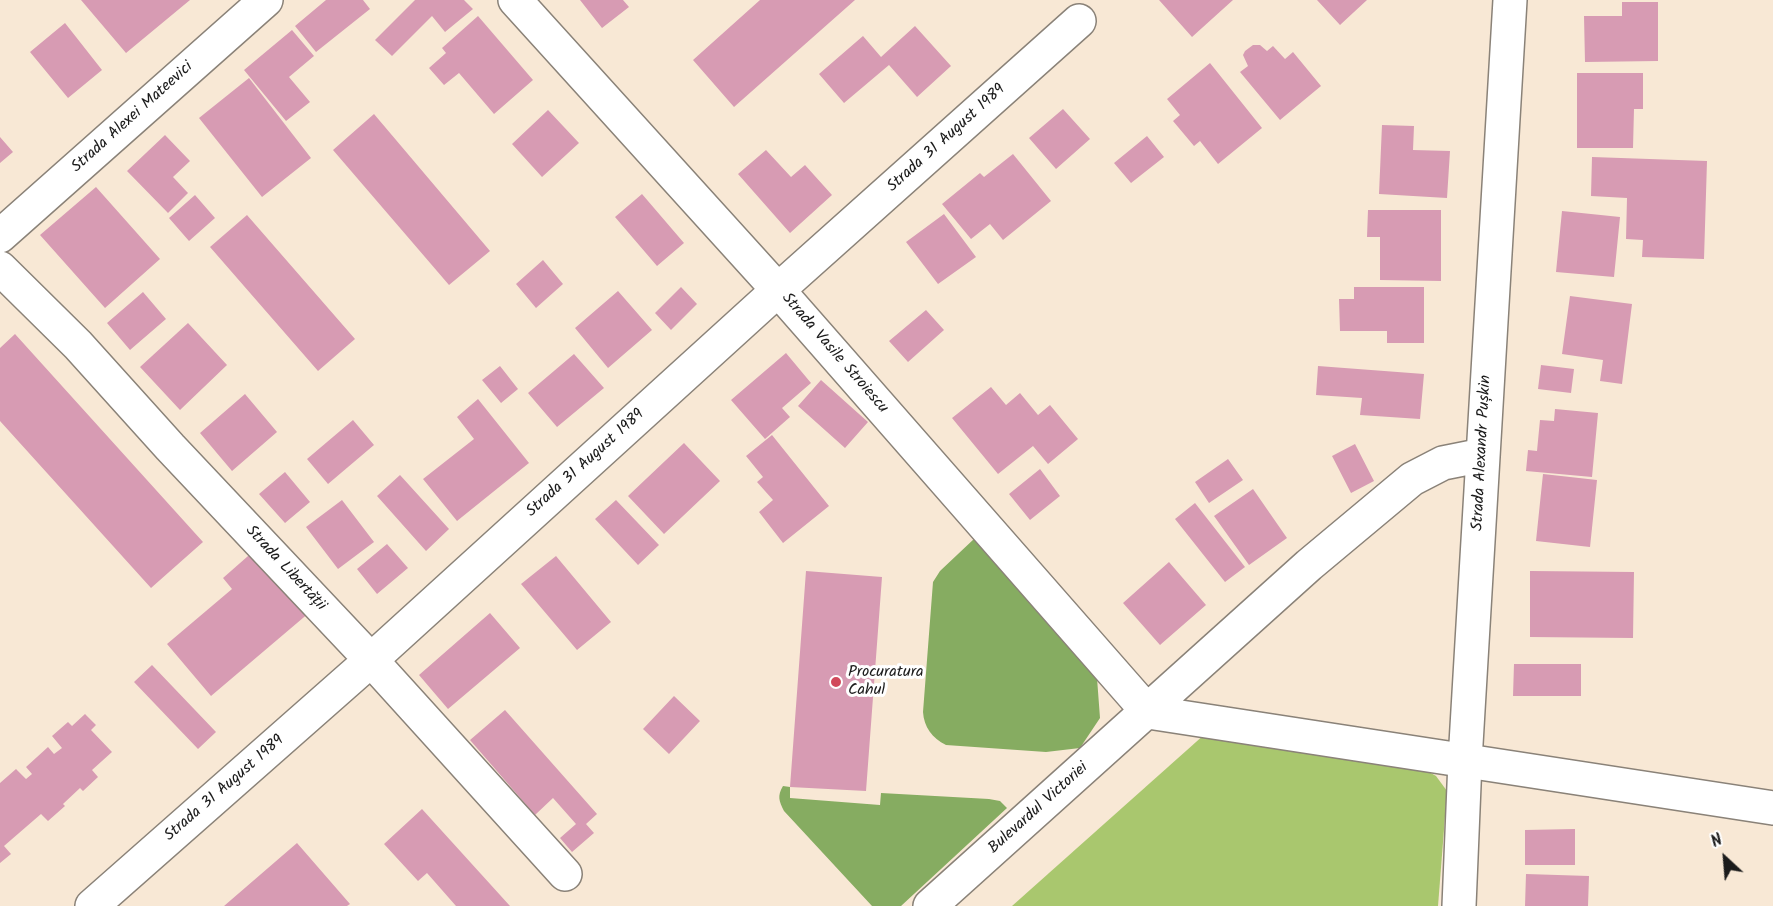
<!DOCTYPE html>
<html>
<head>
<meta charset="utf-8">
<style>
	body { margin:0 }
	#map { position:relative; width:1773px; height:906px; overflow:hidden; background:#f8e8d5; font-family:Kalam,sans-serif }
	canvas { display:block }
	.north { position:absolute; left:1695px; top:828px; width:60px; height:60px; -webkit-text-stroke:4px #fff; paint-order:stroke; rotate:334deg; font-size:16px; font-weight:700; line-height:24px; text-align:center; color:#1c1c1c }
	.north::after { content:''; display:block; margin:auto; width:21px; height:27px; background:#1c1c1c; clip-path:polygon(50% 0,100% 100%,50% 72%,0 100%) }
</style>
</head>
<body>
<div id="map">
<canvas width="1773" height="906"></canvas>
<div class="north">N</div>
</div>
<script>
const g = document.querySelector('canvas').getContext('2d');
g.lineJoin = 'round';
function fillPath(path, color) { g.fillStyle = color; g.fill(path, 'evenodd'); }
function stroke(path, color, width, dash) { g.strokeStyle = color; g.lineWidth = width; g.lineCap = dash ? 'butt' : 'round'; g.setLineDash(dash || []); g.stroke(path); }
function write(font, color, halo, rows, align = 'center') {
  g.font = font + ' Kalam,sans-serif'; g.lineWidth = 6; g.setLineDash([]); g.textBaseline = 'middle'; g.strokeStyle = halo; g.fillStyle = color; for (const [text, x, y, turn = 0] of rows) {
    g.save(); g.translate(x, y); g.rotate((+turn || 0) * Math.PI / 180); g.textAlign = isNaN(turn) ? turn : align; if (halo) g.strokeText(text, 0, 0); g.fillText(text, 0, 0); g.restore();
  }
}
fillPath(new Path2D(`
	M1205,734L1422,768L1436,776L1447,791L1438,906H1012Z`), '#a9c76e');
fillPath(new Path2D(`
	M975,538L1097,678L1100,718L1080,748L1046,752L946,745C932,738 924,727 923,712L933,582L940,571Z
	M783,786L790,787V798L880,805L881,793L989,799L1000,801L1007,808L901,906H872L784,811C779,801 777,796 783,786Z`), '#86ac61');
fillPath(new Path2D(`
	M81,0H190L126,53Z
	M326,0H363L370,9L316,52L295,26Z
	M415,0H464L473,9L445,32L432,16L392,56L375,40Z
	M580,0H623L629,7L602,28Z
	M760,0H855L734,107L693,60Z
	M1159,0H1233L1192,37Z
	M1317,0H1367L1340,25Z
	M1622,2H1658V61L1585,62L1584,16H1622Z
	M478,16L533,80L494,114L459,73L444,85L429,68L446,53L442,48Z
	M65,23L102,70L68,98L30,52Z
	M915,26L951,66L917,97L889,65L844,103L819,74L863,36L881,57Z
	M292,30L314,56L289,77L310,102L286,121L244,70Z
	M1253,45H1260L1267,51L1273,46L1285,59L1293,52L1321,86L1280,120L1240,72L1248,66L1243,55L1245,51Z
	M1210,63L1262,128L1218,164L1200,141L1194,146L1173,121L1180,115L1167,99Z
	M1577,73H1643V109H1634L1633,148H1577Z
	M249,78L311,158L262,197L199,118Z
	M1063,109L1090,139L1056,169L1029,138Z
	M548,110L579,143L542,177L512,144Z
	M374,114L490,251L449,285L333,150Z
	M1382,125L1414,126L1413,150L1450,151L1447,198L1379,194Z
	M165,135L190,161L173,177L188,193L168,213L127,171Z
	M1147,136L1164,157L1131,183L1114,163Z
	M0,137L13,152L0,163Z
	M766,150L791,177L805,165L832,195L790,233L738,174Z
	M1013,154L1051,201L1003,240L990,224L971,239L942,204L980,173L984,177Z
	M1592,157L1707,161L1704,259L1642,257L1643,240L1626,239L1627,198L1591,196Z
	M96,187L160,259L105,308L40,235Z
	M642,194L684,243L657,266L615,217Z
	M195,195L215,218L189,241L169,218Z
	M1368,210H1441V281L1380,280V237H1367Z
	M1562,211L1620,217L1614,277L1556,272Z
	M944,214L976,257L938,284L906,242Z
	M247,215L355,339L318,371L210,247Z
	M543,260L563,284L536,308L516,284Z
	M681,287L697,304L671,330L655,313Z
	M1354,287H1424V343H1387V331H1340L1339,299H1354Z
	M618,291L652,330L608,368L575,328Z
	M143,292L166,319L130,350L107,323Z
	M1570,296L1632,304L1622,384L1600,381L1603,360L1562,354Z
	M926,310L944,330L908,362L889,341Z
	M188,323L227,365L180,410L140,367Z
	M15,334L203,542L151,588L0,421V348Z
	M786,353L811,383L782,408L790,417L765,439L731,400Z
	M574,354L604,388L557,427L528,393Z
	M1541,365L1574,369L1571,393L1538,389Z
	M500,366L518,389L501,403L482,380Z
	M1318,366L1424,374L1420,419L1360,415L1362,398L1316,395Z
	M821,380L868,422L845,448L798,406Z
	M991,387L1006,405L1020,393L1038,415L1050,405L1078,439L1048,464L1033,446L998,474L952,418Z
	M245,394L277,432L232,471L200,433Z
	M478,399L529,463L457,521L423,479L474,439L457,417Z
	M1555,409L1598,413L1592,477L1526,471L1528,450L1537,451L1540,420L1554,421Z
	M353,420L374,445L328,484L307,459Z
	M772,435L829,506L783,543L759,512L773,500L757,482L763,477L746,456Z
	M684,443L720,481L664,534L628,496Z
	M1355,444L1374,481L1351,493L1332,456Z
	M1228,459L1243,480L1209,503L1195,482Z
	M1040,469L1060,496L1030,520L1009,494Z
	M285,472L310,502L285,523L259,494Z
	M1543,474L1597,480L1590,547L1536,541Z
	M400,475L449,529L426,551L377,496Z
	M1253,489L1287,538L1249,565L1214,516Z
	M342,500L374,542L338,569L306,527Z
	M616,500L659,545L638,565L595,519Z
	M1195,503L1245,567L1225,582L1175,519Z
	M387,544L408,568L377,594L357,569Z
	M256,549L310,612L211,696L167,644L232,589L223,578Z
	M556,556L611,622L577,650L521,584Z
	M1169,562L1206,605L1160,645L1123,603Z
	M806,571L882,577L866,791L790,787Z
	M1530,571L1634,572L1633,638L1530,637Z
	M490,613L520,648L448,709L419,675Z
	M1514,664H1581V696H1513Z
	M152,665L216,732L198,749L134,682Z
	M674,696L700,721L669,754L643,729Z
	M505,710L597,814L586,824L594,833L572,852L560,838L576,824L553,798L535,815L470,740Z
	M85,714L96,725L91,730L112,752L92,770L98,777L83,791L80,788L63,804L65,806L48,821L41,814L4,846L11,854L0,863V783L16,769L26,779L32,774L26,767L48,747L54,754L62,748L52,736L68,722L72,726Z
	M422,809L510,906H456L427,873L418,881L384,844Z
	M1575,829V865H1525V830Z
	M297,843L350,904L347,906H224Z
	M1526,874L1589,876L1588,906H1525Z`), '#d79bb3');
const minor = new Path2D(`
	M515,0L778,290L1148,712
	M0,236L266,0
	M0,268L78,345L170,447L371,660L565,874
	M1148,712L1773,808
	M92,906L371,660L778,290L1079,21
	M930,906L1309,565L1412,479L1443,463L1483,455
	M1459,906L1465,761L1510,0`);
stroke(minor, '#8a8278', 36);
stroke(minor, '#fff', 33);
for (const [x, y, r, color] of [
	[836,682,6,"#d1495b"]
]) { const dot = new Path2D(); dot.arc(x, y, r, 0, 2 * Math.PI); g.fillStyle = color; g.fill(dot); stroke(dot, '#fff', 2); }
write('16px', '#1c1c1c', '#fff', [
	["Strada Alexei Mateevici",133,118,-42],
	["Strada 31 August 1989",947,139,-42],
	["Strada Vasile Stroiescu",834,354,49],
	["Strada Alexandr Pușkin",1483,453,-87],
	["Strada 31 August 1989",586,464,-42],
	["Strada Libertății",285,569,47],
	["Strada 31 August 1989",225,789,-41],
	["Bulevardul Victoriei",1039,809,-42]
]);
write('16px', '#1c1c1c', '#fff', [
	["Procuratura",848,673],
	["Cahul",848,691]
], 'left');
</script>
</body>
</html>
